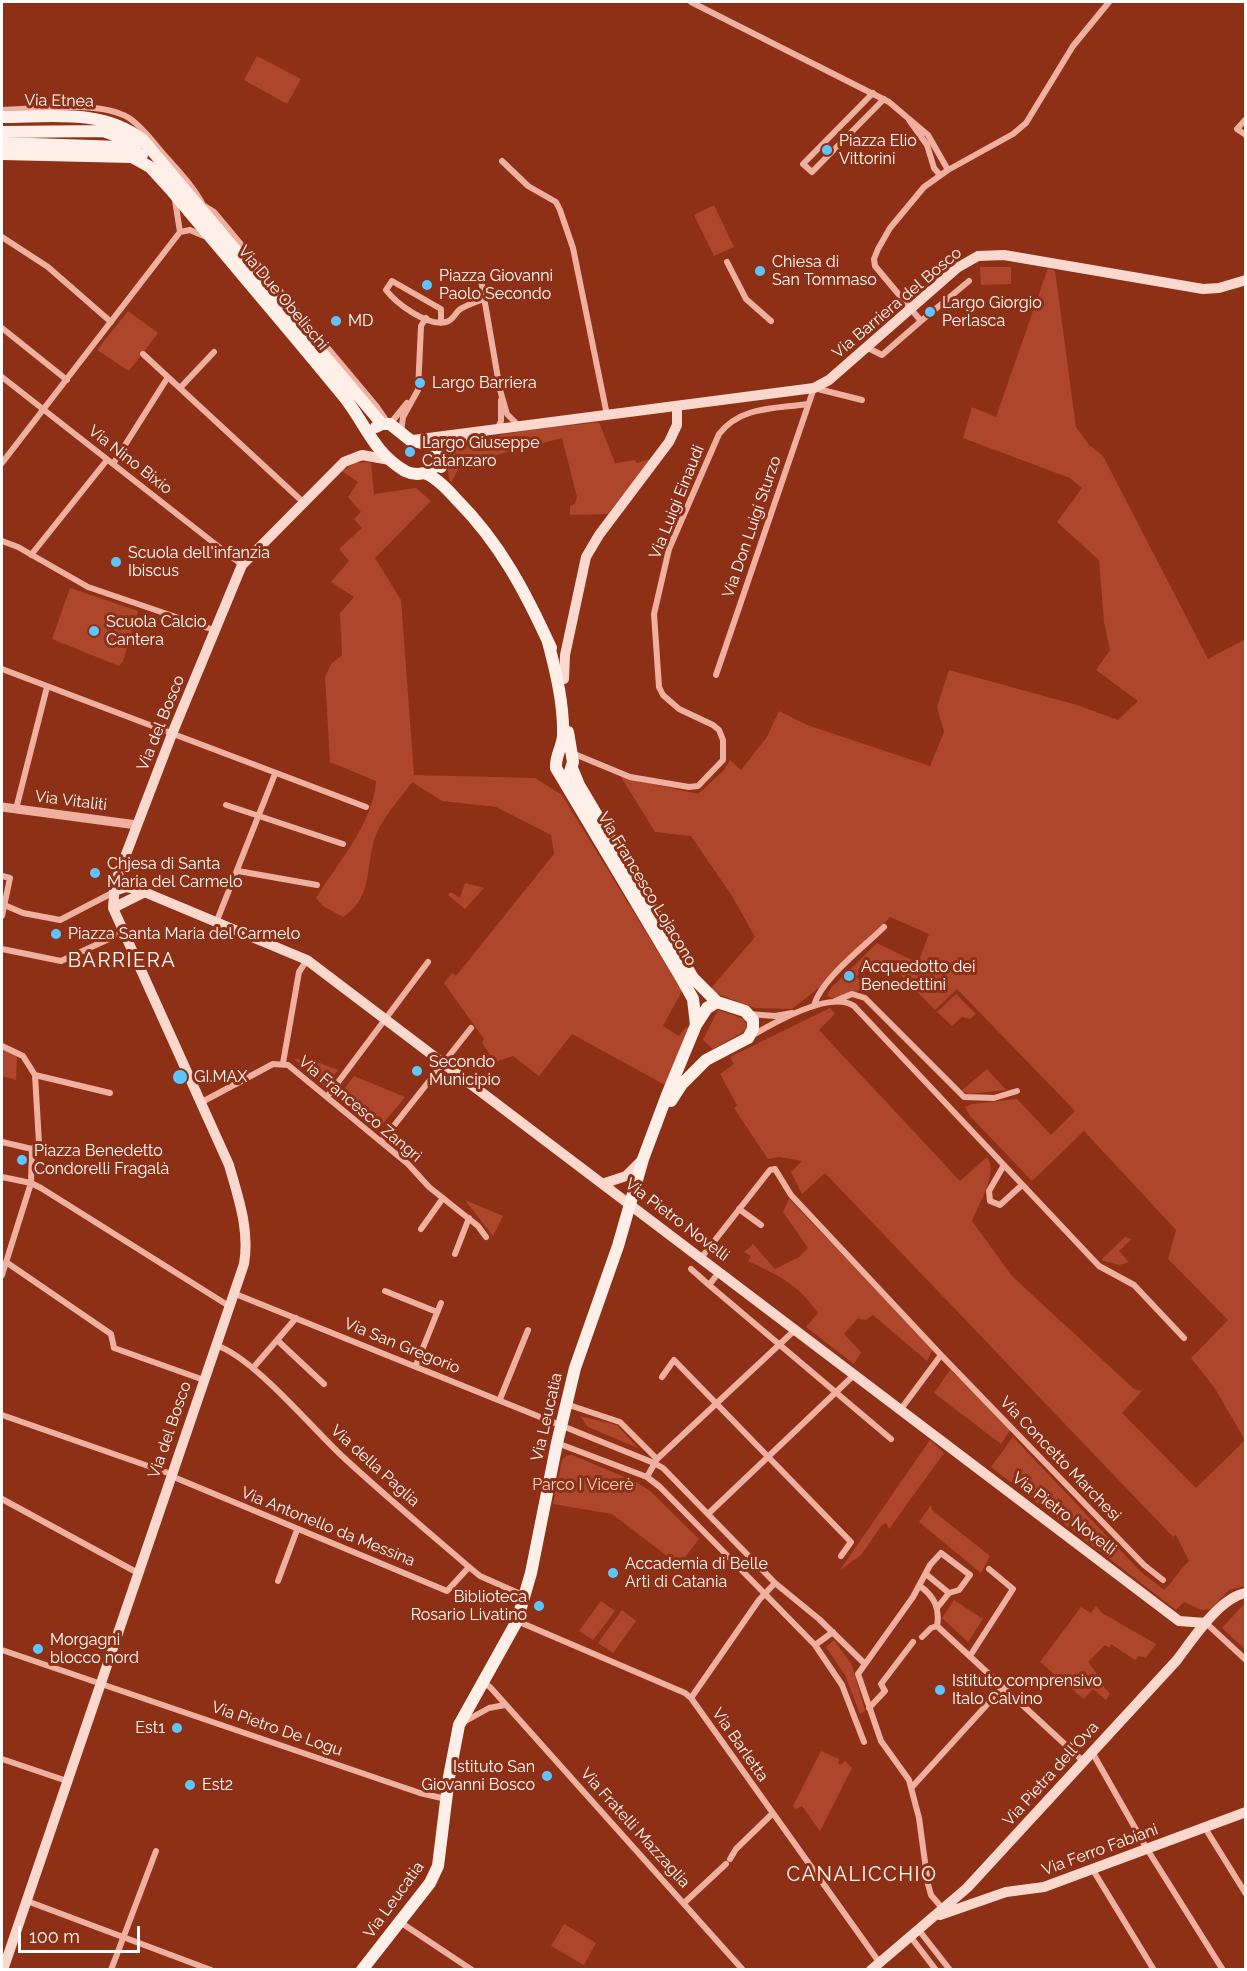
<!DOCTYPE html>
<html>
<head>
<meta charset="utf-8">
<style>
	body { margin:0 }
	#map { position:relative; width:1247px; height:1971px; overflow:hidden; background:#8d3016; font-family:Raleway,sans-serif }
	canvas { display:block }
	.frame { position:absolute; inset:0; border:3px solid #fff; pointer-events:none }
	.scale { position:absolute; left:18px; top:1926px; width:122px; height:27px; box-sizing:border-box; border:3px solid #fff; border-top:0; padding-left:8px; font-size:18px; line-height:21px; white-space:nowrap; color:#fff; -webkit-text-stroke:4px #8d3016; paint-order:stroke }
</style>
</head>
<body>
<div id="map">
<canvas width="1247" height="1971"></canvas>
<div class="frame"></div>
<div class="scale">100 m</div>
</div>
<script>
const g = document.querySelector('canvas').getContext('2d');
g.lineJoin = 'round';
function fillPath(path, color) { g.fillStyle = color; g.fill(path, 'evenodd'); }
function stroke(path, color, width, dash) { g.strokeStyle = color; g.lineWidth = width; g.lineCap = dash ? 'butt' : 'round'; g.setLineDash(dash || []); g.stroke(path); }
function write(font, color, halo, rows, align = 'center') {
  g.font = font + ' Raleway,sans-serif'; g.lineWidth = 6; g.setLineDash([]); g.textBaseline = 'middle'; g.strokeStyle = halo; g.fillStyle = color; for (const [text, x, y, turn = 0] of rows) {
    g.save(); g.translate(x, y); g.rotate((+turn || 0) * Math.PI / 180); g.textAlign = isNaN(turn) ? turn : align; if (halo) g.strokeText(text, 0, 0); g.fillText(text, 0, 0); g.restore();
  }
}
fillPath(new Path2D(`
	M257,56L301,79L287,104L244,80Z
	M714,205L734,247L714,256L694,215Z
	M980,267H1011V284L981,285Z
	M1048,268L1055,271L1076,427L1089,445L1103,456L1208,659L1242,641L1245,643V1586L1229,1590L1211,1609L1202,1610L1184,1602L1176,1610L991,1467L1013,1437L1140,1571L1164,1590C1174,1581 1179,1570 1189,1561L1176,1535L1173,1537L825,1173L802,1194L791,1172L802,1161L779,1157L768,1159L734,1108L737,1105L720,1074L734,1064L730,1057L830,1008L835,1014L819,1030L960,1181L987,1157C999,1172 978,1205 972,1221L1012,1276L1134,1389L1142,1391L1122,1413L1196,1488L1245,1440L1214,1387L1191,1358L1228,1320L1168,1259L1176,1230L1084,1131L1032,1181L970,1116L965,1107L972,1104L1017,1099L1051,1135L1075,1111L957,989L935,1010L886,960L876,970L869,964L856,977L864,985L861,990L832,998L827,996L831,988L877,943L918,963L929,934L890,917L825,983L792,1009L755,1008L715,993L711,988L755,937L732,896L691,836L655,832L621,777L698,794L724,770L730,760L741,770L767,737L779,711L807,725L930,766L944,732L937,707L949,670L1077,705L1118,720L1138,701L1096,670L1110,650L1104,622L1099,560L1057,522L1082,488L1070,478L963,438L972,407L996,417Z
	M128,311L158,333L129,371L97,350Z
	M599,422L615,463L635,460L636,463L652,459L608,514L570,515V506L575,504L577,497L562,438L461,464L451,483C447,474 446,460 453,452C471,433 570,426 599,422Z
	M365,462L371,463L374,494L416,488L431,501L375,558L401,600L414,775L535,778L562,795L682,991L663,1026L679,1036L686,1027L689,1028L665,1085L572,1034L539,1076L513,1056L495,1062L482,1043L484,1039L444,983L452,973L456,976L554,854L551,835L496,807L442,801L412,782C401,797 388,812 379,828C363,858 377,895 343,917L323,906L316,898C337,864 374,822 376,781L330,762L325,677L331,664L342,655L340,613L354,597L331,582L349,561L339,549L362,528L354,519L361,512L348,497L358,482L342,471L355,463Z
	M70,588L138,611L123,661L119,666L52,639Z
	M465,883L484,888L465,909L448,895L451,892L460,898Z
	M956,994L976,1014L970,1019L962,1017L952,1026L937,1012Z
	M718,1010L744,1019L747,1027L743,1032L713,1049L703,1040Z
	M2,1049L17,1056L16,1080L2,1076Z
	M294,1059L314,1061L338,1070L325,1086Z
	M987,1069L1006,1090L968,1094L962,1090Z
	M354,1076L405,1097L377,1131L338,1097Z
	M789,1199L933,1349L927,1361L873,1315L866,1320L858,1318L844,1334L861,1352L854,1364L806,1327L818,1313C798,1284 779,1276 748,1261L751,1256L744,1252L753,1244L775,1269L799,1257L808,1248L783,1212Z
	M465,1200L503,1216L493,1236Z
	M1125,1237L1132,1239L1119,1251L1129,1262L1119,1265L1101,1260Z
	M950,1370L1011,1429L1001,1444L934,1393Z
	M580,1416L617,1425L638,1448L588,1427Z
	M930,1440L944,1453L889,1529L886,1523L882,1525L861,1555L840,1570Z
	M572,1455L636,1482L650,1491L699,1539L679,1565L612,1514L553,1504L562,1460L566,1456Z
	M931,1505L932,1510L990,1556L981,1573L919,1522Z
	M954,1600L983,1619L968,1642L942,1618Z
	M601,1601L615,1611L593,1640L579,1631Z
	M1245,1603L1246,1604L1245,1649L1222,1628Z
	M1096,1606L1102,1613L1156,1644L1146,1658L1139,1656L1135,1660L1111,1644L1110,1648L1105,1645L1088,1662L1098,1675L1097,1679L1110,1694L1106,1700L1093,1689L1084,1699L1040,1662L1081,1607L1091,1613Z
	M622,1610L636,1621L613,1653L598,1643Z
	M834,1640L852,1665L865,1711L860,1714L845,1675L826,1647Z
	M821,1751L839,1759L838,1763L840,1765L845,1761L852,1768L820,1831L802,1806L796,1809L793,1806Z
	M564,1924L596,1943L584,1965L551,1946Z`), '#ae462c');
stroke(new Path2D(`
	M691,2L889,102L928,135L948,170
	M873,93L803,164L812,172L884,99
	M2,110C36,109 99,100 129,118C144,128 155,145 167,158C180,173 194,187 203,205
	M1246,119L1237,129L1246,135
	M909,120L927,145L934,168L940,175
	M502,161L528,186L556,202L560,210L573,248L607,415
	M175,200L180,232
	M203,205L214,212L377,407L388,423
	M180,232L190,230L204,236
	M2,237L48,267L111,322
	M727,262L746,299L771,321
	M480,274L500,390L507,414L518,425
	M921,321L969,281
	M441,323V309L392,281L386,290C396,303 427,327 446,322C452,321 455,314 459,310C466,305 477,302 485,298
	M2,328L67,380
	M866,347L882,355L921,321L875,266L874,259L878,249L890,228L924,187L948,170L1013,134L1026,123L1073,46L1109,2
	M143,354L303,502
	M2,377L242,565
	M180,388L214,352
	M390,424L407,403
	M497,430L501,421V400
	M401,433L403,417L418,390L421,326L426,318
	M2,463L180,232
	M113,464L168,377
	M2,541L18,547L88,587L214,630
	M31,555L107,460
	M2,669L366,807
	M716,675L814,388L862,400
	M572,753L630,777L689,787L698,786L723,760V740L719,730L713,725L679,709L663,695L659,687L654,614L669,549L719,434C741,406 774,409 808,404
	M226,805L343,844
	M16,809L47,687
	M238,871L317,885
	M2,876L10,878L2,916
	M2,904L23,913L60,920L114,892
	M216,923L275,774
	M2,949L61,961L124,932
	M835,1001L852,994L865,998L964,1097L994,1098L1017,1091
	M814,1006C820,980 864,947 884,927
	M749,1014L775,1016L792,1013
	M753,1035C775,1022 831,990 854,1006L1099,1266L1134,1285L1184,1338
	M2,1046L23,1056L35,1075
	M283,1063L299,972L307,960
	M327,1097L428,962
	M202,1102L273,1064L288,1065L408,1164L429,1187L478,1226L486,1237
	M2,1142L32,1149L31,1183L2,1275
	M381,1142L471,1028
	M32,1149L39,1143L35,1075L110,1093
	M1004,1165L989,1191L990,1201L1000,1205L1022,1185
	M2,1177L31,1183L41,1188L229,1306
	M739,1209L761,1225
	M421,1229L443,1198
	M455,1254L469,1218
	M701,1258L770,1170L775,1169L791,1195L941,1355L901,1409
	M6,1262L111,1334L114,1348L204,1380
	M691,1269L709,1285
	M720,1271L709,1285L891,1439
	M385,1291L437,1312
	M233,1293L654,1463L663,1468L775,1583L819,1619L864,1663
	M277,1340L324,1384
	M216,1345C255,1359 309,1425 342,1456C383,1494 426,1530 469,1567L480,1576L525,1596
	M941,1355L1144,1565L1163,1580
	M416,1365L441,1303
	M253,1368L296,1318
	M662,1377L674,1360L851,1542L841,1556
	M500,1399L528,1330
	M566,1404L620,1422L657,1459
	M2,1415L171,1474L176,1478L447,1591L469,1567
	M557,1443L647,1477L660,1487L815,1645L842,1685L864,1742
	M647,1477L657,1459L796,1329
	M2,1499L138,1573
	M708,1514L855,1374
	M926,1574L949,1593L937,1608
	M278,1581L297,1530
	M920,1586C935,1597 940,1609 937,1626
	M517,1621L685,1693L691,1698L879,1962
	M1206,1623L1246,1660
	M937,1626L1083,1761
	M922,1637L931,1628L937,1626
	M815,1645L833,1632
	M2,1650L420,1793L446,1799
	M970,1656L1013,1589L989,1569
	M482,1682L490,1687L743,1970
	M691,1698L759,1600L775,1583
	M869,1708L885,1691L881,1684L913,1642
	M462,1723L489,1708L505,1705
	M1092,1752L1147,1849L1223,1970
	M2,1759L67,1781
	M912,1787L1003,1687
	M1205,1828L1246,1894
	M730,1859L736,1849L772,1814
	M1093,1870L1154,1970
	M27,1901L211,1970
	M684,1903L726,1864
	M943,1909L931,1895L928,1884L919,1818L909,1780L881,1741L858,1674L913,1597L930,1565L941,1553L970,1575L959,1590L949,1593
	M400,1922L472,1970
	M918,1929L950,1970
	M910,1936L936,1970
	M111,1970L156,1851`), '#f0b0a0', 6);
stroke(new Path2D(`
	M2,807L137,825`), '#f0b0a0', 9);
stroke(new Path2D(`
	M413,440L814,388L829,380L957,268L978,256L1004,255L1203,289L1219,288L1246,280
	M441,456L470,435
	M564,679L565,655L586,557L599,535L669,442L677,425V406
	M114,891L126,887L137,889L307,960L1179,1621L1206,1623
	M113,908L143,893
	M605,1183L626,1176L643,1159
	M940,1915L1006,1892L1044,1887L1246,1812
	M3,1970L244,1264C250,1230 238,1197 229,1165L113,908L115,883L172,734L242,565L344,462L362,455L390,460
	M871,1970L967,1888L1177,1660C1192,1640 1220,1597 1246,1593`), '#fbd8ce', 10);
stroke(new Path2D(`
	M2,117C50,117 102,108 143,140L382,424
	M2,132L103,131L138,144
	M2,143L121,147L142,155
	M2,154L132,157L150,167L171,190C229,260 288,328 345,398C366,425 374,453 405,471C419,478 433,472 440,460
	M376,427L382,424H390L410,440L437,447L441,456V467
	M425,473C438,479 448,490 457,500C500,543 526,593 551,648
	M548,642C556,672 564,705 563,736C562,748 555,756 556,768L683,981L693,999L696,1025
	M568,732L573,762L569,775
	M572,768L579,785L693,978L717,1002L745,1011L753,1020V1029L748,1038L706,1060L682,1084L671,1101
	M362,1970L430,1883L438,1866L449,1777L459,1725L517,1621L531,1573L557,1443L575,1368L618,1246L643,1159L667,1095L696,1025L707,1008L717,1002`), '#ffefe9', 12);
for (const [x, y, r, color] of [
	[827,150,6,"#5fc5ff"],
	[760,271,6,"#5fc5ff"],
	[427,285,6,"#5fc5ff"],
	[930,312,6,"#5fc5ff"],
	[336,321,6,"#5fc5ff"],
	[420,383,6,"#5fc5ff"],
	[410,452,6,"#5fc5ff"],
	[116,562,6,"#5fc5ff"],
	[94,631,6,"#5fc5ff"],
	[95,873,6,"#5fc5ff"],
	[56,934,6,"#5fc5ff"],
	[849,976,6,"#5fc5ff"],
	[417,1071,6,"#5fc5ff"],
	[180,1077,8,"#5fc5ff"],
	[22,1160,6,"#5fc5ff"],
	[613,1573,6,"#5fc5ff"],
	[539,1606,6,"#5fc5ff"],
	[38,1649,6,"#5fc5ff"],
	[940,1690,6,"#5fc5ff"],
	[177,1728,6,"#5fc5ff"],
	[547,1776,6,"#5fc5ff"],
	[190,1785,6,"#5fc5ff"]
]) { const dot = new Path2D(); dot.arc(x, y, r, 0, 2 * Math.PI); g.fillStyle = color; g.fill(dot); stroke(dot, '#8d3016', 2); }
write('16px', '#fff', '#8d3016', [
	["Via Etnea",59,101,1],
	["Via Due Obelischi",283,298,50],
	["Via Barriera del Bosco",897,303,-40],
	["Via Nino Bixio",130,460,38],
	["Via Luigi Einaudi",677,502,-68],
	["Via Don Luigi Sturzo",752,527,-71],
	["Via del Bosco",161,723,-68],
	["Via Vitaliti",71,801,7],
	["Via Francesco Lojacono",647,889,59],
	["Via Francesco Zangrì",360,1109,40],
	["Via Pietro Novelli",677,1220,37],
	["Via San Gregorio",402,1346,22],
	["Via Leucatia",547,1417,-77],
	["Via del Bosco",170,1430,-71],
	["Via Concetto Marchesi",1060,1459,46],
	["Via della Paglia",375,1466,42],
	["Via Pietro Novelli",1064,1514,37],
	["Via Antonello da Messina",328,1527,22],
	["Via Pietro De Logu",277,1729,19],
	["Via Barletta",740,1745,55],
	["Via Pietra dell'Ova",1051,1774,-48],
	["Via Fratelli Mazzaglia",635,1828,48],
	["Via Ferro Fabiani",1100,1850,-20],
	["Via Leucatia",394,1900,-54]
]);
write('16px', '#fff', '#8d3016', [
	["Piazza Elio",839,141],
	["Vittorini",839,159],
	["Chiesa di",772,262],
	["San Tommaso",772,280],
	["Piazza Giovanni",439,276],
	["Paolo Secondo",439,294],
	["Largo Giorgio",942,303],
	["Perlasca",942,321],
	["MD",348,321],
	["Largo Barriera",432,383],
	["Largo Giuseppe",422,443],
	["Catanzaro",422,461],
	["Scuola dell'infanzia",128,553],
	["Ibiscus",128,571],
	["Scuola Calcio",106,622],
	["Cantera",106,640],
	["Chjesa di Santa",107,864],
	["Maria del Carmelo",107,882],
	["Piazza Santa Maria del Carmelo",68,934],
	["Acquedotto dei",861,967],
	["Benedettini",861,985],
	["Secondo",429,1062],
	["Municipio",429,1080],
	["GI.MAX",194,1077],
	["Piazza Benedetto",34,1151],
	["Condorelli Fragalà",34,1169],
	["Accademia di Belle",625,1564],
	["Arti di Catania",625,1582],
	["Biblioteca",527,1597,"right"],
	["Rosario Livatino",527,1615,"right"],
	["Morgagni",50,1640],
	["blocco nord",50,1658],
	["Istituto comprensivo",952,1681],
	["Italo Calvino",952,1699],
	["Est1",165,1728,"right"],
	["Istituto San",535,1767,"right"],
	["Giovanni Bosco",535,1785,"right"],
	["Est2",202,1785]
], 'left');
write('16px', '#fbd1c7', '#8d3016', [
	["Parco I Vicerè",583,1485]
]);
g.letterSpacing = '1.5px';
write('20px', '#fff', '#8d3016', [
	["BARRIERA",122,961],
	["CANALICCHIO",862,1875]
]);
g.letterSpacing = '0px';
</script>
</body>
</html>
